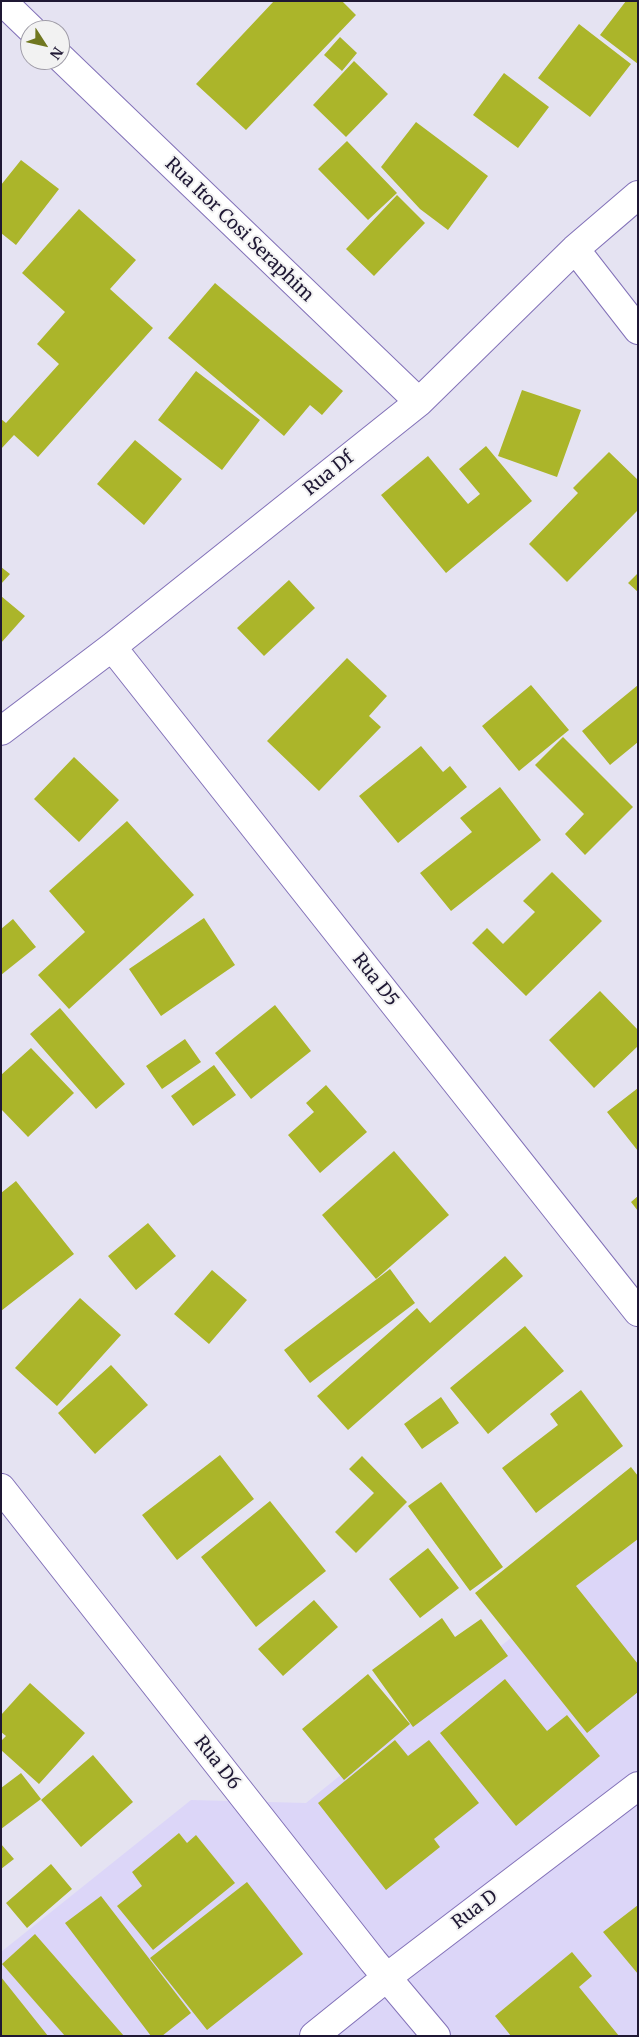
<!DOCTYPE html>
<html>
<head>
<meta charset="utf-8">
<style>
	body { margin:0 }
	#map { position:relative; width:639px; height:2037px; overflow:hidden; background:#e5e3f2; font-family:Merriweather,serif }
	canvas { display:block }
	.frame { position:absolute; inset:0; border:2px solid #1f1834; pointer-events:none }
	.north { position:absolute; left:20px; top:20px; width:50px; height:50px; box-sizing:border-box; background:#f2f2f2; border:1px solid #9e9ba6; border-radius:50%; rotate:125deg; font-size:14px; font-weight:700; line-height:20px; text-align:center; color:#1f1834 }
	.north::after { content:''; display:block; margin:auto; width:18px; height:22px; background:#707720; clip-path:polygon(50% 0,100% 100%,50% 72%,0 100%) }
</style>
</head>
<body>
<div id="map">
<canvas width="639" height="2037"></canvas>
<div class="frame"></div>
<div class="north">N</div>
</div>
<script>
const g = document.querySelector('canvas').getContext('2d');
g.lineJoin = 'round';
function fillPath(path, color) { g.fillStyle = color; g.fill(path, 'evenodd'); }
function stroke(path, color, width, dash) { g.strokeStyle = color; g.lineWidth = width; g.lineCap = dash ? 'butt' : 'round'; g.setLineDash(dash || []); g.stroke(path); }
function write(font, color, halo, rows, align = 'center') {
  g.font = font + ' Merriweather,serif'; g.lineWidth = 4; g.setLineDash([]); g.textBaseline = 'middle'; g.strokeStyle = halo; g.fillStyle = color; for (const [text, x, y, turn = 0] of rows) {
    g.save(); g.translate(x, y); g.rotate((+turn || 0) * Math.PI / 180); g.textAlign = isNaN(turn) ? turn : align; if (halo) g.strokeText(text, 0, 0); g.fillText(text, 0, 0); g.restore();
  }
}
fillPath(new Path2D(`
	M638,1539V2036H1V1952L191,1800L306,1803L599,1567Z`), '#dcd6f8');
fillPath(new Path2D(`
	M274,1H342L356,15L246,130L196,84Z
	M626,1H638V64L600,35Z
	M579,24L631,64L590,117L538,78Z
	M340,37L357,53L342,71L324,55Z
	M354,61L388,94L346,137L313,105Z
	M504,73L549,107L518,148L473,115Z
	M416,122L488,176L448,230L420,209L381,167Z
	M347,141L397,193L368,220L318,169Z
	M21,160L59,189L16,245L1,233V185Z
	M397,195L425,223L374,276L346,249Z
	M79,209L136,260L110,289L153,328L38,457L14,435L1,449V419L6,423L59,364L37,344L65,312L22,273Z
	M215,283L343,391L322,415L310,405L284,436L168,338Z
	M196,371L260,420L222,470L158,420Z
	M522,390L581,410L557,477L498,456Z
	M135,440L182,479L144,525L97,484Z
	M486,446L532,501L446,573L381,495L428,456L468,504L480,494L459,469Z
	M609,452L638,480V510L567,582L529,544L578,493L573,488Z
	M1,567L10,574L1,584Z
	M638,573V592L628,583Z
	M289,580L315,608L264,656L237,628Z
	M1,596L25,616L1,643Z
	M347,658L387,696L369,716L381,727L319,791L267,741Z
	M531,685L569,730L519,771L482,726Z
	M638,685V742L610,765L582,731Z
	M563,737L633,807L585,855L565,834L584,814L535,765Z
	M421,746L443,772L450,766L467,787L398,843L359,796Z
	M74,757L119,800L79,842L34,799Z
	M500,787L541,840L451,911L420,873L472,832L460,818Z
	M127,821L194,895L69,1009L38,975L85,932L49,891Z
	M552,872L602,921L526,996L472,943L487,928L503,944L535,912L523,901Z
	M204,918L235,965L161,1016L129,969Z
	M13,919L36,947L1,975V929Z
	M600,991L638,1030V1046L594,1088L549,1040Z
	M275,1005L311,1051L251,1099L215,1053Z
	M60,1008L125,1084L96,1109L30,1034Z
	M185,1039L201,1062L162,1089L146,1066Z
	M31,1048L74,1093L28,1137L1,1109V1075Z
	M214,1065L236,1095L193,1126L171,1096Z
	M326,1085L367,1132L320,1173L288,1135L314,1112L306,1103Z
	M638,1088V1151L607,1112Z
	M394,1151L449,1215L376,1279L322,1215Z
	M16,1181L74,1254L1,1311V1193Z
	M638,1196V1211L631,1202Z
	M148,1223L176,1256L136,1290L108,1256Z
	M505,1256L523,1276L348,1430L317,1396L417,1308L430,1323Z
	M390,1269L415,1303L310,1383L284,1350Z
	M212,1270L247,1300L209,1344L174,1314Z
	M80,1298L121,1335L57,1406L15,1368Z
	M525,1326L564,1371L488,1434L450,1388Z
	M111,1365L148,1405L95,1454L58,1413Z
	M581,1390L623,1446L536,1513L502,1468L558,1425L550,1414Z
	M441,1397L459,1423L422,1449L404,1424Z
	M220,1455L254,1499L177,1560L142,1515Z
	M362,1456L407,1502L356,1553L335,1532L374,1493L349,1469Z
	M631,1467L638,1476V1539L576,1586L638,1664V1692L587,1733L475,1593Z
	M441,1482L503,1567L470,1591L408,1506Z
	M270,1501L326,1571L256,1627L201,1557Z
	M428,1548L459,1588L420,1618L389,1579Z
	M314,1600L338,1627L283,1676L258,1649Z
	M442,1618L455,1637L481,1619L508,1656L413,1727L372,1670Z
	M368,1674L410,1724L344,1780L302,1729Z
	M505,1679L547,1731L567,1715L600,1756L516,1826L440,1733Z
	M30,1683L85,1733L39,1784L1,1750V1741L6,1736L1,1732V1715Z
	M395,1740L408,1756L429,1740L479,1803L434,1839L440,1847L386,1890L318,1803Z
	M93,1755L133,1802L81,1847L41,1800Z
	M21,1773L41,1799L1,1829V1788Z
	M179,1833L187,1843L196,1835L235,1883L153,1950L117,1906L142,1886L132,1872Z
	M1,1844L14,1859L1,1869Z
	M51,1864L72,1889L27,1928L6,1903Z
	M247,1882L303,1954L207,2030L150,1958Z
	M101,1896L191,2013L162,2036H151L65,1923Z
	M638,1905V1974L603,1932Z
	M35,1934L124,2036H65L2,1964Z
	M572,1952L592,1976L579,1987L619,2036H511L495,2016Z
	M1,1977L48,2036H1Z`), '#abb52a');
const minor = new Path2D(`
	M2,1L32,30
	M60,57L419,402
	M575,249L638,330
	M112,647L638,1312
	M1,731L112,647L419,402L575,249L638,195
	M1,1488L373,1961L436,2036
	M314,2036L386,1978L638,1786`);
stroke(minor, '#8271b8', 30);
stroke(minor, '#fff', 28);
write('18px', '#1f1834', '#f2f2f2', [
	["Rua Itor Cosi Seraphim",239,230,44],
	["Rua Df",329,474,-39],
	["Rua D5",375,980,52],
	["Rua D6",217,1763,52],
	["Rua D",475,1910,-37]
]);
</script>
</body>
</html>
